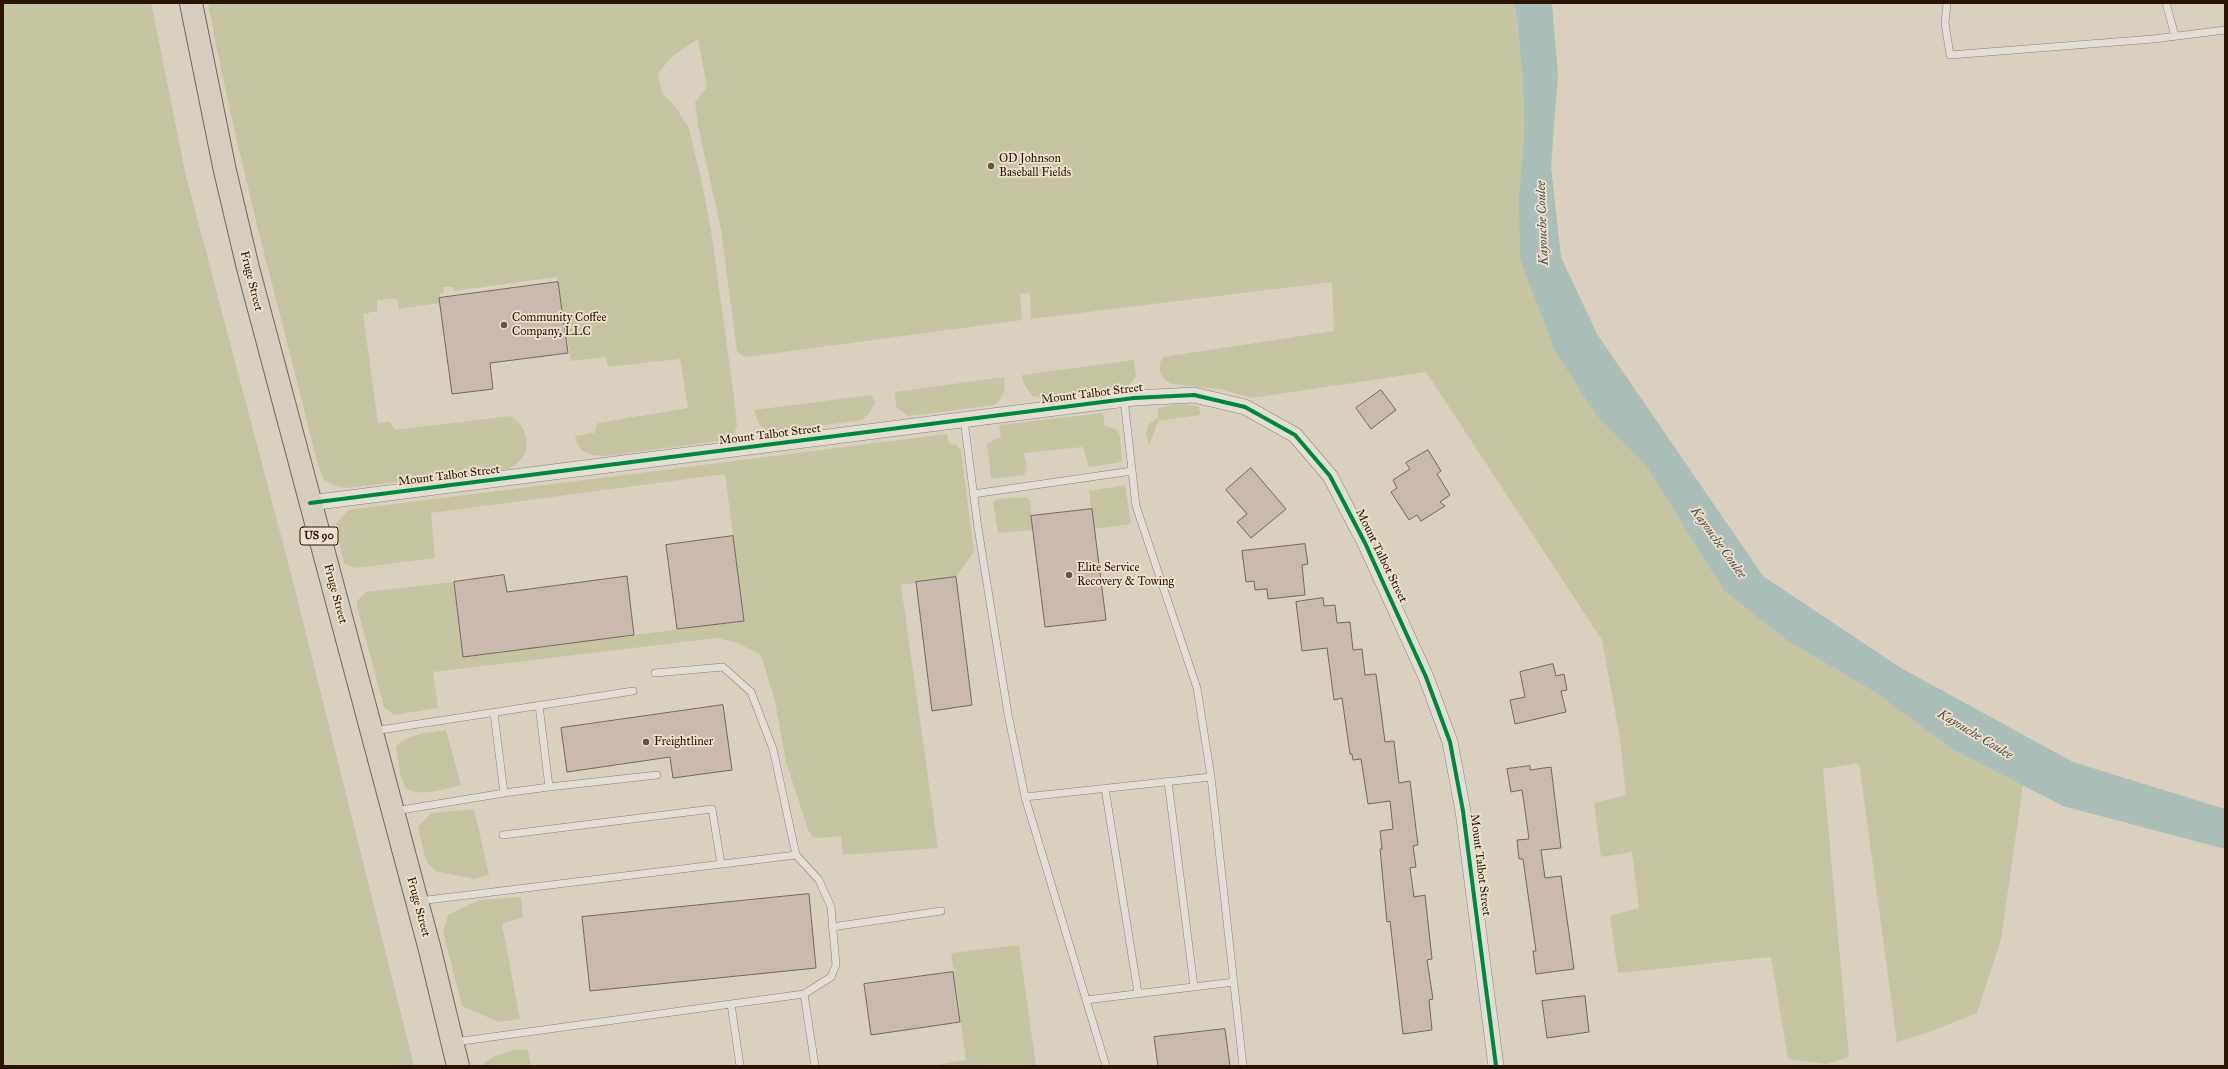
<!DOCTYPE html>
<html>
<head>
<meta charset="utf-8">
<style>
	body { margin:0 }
	#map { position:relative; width:2228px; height:1069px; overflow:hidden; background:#dad0c0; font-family:"IM FELL Great Primer",serif }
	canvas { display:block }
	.frame { position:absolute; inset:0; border:4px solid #291401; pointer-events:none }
</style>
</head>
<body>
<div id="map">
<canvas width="2228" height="1069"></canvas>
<div class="frame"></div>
</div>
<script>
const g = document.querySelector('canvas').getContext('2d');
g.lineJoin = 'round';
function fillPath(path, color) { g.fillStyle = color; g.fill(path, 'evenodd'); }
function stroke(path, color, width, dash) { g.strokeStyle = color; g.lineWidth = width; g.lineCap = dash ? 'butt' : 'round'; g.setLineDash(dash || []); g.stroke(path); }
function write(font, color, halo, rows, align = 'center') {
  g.font = font + ' "IM FELL Great Primer",serif'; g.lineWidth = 3.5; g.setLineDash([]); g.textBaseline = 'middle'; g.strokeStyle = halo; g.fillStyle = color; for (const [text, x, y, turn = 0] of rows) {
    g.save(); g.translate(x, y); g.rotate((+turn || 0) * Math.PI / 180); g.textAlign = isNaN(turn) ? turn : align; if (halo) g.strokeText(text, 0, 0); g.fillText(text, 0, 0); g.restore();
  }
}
fillPath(new Path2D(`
	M3,3H151L186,176L294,585L414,1066H3Z
	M208,3H1514L1517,18L1523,83L1524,138L1519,196L1596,415L1645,464L1724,591L1788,641L1873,691L1954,750L2023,785L2001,939L1977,1013L1929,1032L1897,1042L1859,763L1823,769L1849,1057L1827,1064L1788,1059L1771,957L1618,973L1610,916L1639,908L1632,852L1601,857L1594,803L1626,795L1620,739L1602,640L1426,372L1252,398L1220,389L1172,384L1165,380L1160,372V363L1163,357L1334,331L1332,282L1031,319L1030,293L1020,294L1022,320L746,357L737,352L721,229L698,126L695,102L707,87L698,39L671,57L658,74L662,93L674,105L689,128L703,188L712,237L734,397L737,426L733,436L725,440L607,456C590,455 579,455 575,436L594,433L598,423L688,408L680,359L608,367L606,357L571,361L557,277L454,291L453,287H443L444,293H440V303L399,309L396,298L377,300V311L363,314L378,423L390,422L395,430L510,416C523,422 530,439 525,453C522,460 515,465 509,469L347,488L336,486L324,480L318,465C280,311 237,159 208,3Z
	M1134,360L1136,376L1129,386L1044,398L1032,396L1024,384L1022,375Z
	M1004,377C1006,389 1004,397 995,405L908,416L896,407L895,392Z
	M872,395L875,403L868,415L862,420L768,433L759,424L754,410Z
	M1176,404L1199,406L1200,415L1158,421L1149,446L1146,432L1149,424L1158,418V408Z
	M1103,413L1105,426L1117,430L1120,436L1122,462L1089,467L1083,447L1024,453L1027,469L1024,475L993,479L991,477L987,443L1001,437L999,425Z
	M947,434L949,444L956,445L961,450L974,552L956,577L901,585L938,848L843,855L841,836L822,838L813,837L808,830L786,762L775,701L761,655L737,643L717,638L433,672L438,708L394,715L384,707L357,607V601L366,592L454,582L463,657L744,621L725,474L431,513L435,558L356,568L344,564L336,524L348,510Z
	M1125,485L1131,524L1094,529L1089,491Z
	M1026,497L1030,500L1033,530L998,533L993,502L997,499Z
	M446,730L461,785C447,788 412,800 404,785C399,775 398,759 396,747C409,733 428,733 446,730Z
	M474,809L489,875L474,879L435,871L426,861L418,827L431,813Z
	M521,897L523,917L502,924L520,1019L499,1022L462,1006L443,932L448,915L479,900Z
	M1019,945L1036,1066H931L966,1060L951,953Z
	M513,1050H528L531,1066H483L484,1063L495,1056Z`), '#c5c5a4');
fillPath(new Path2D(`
	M1514,3H1552L1558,75L1551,167L1561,257L1597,334L1763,576L1901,668L2073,762L2225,809V849L2063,806L1954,750L1873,691L1788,641L1724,591L1645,464L1596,415L1555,351L1520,259L1519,196L1524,138L1523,83L1517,18Z`), '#abbeb8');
const building = new Path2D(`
	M558,282L568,353L490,363L493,389L452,394L439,298Z
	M1381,390L1396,410L1371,429L1356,408Z
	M1428,450L1441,471L1437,474L1450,495L1440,502L1445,506L1421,521L1417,515L1409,520L1391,492L1397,488L1393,480L1410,469L1406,463Z
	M1251,468L1286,509L1251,538L1237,522L1247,514L1226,490Z
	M1092,509L1106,620L1045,627L1031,516Z
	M733,536L744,621L677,629L666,545Z
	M1305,544L1308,564L1302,565L1305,595L1268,599L1267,589L1255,590L1254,581L1246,582L1242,551Z
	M504,575L507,592L627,576L634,635L463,657L454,582Z
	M956,577L972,705L932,711L916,582Z
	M1323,598L1324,606L1335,605L1337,623L1350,622L1353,650L1362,649L1365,675L1376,674L1385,742L1394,741L1399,783L1410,781L1418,845L1413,846L1416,867L1410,868L1414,897L1425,895L1432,959L1427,960L1433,999L1429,1000L1432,1030L1403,1034L1390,921L1387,922L1380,849H1382L1380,831L1393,829L1390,801L1368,804L1361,759L1353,760L1352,754H1350L1342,698L1334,700L1327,648L1302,651L1296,602Z
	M1553,664L1556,676L1564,674L1567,690L1561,691L1566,712L1515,724L1510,700L1525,697L1520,672Z
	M723,705L732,770L673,778L670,757L567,772L561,728Z
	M1530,766V770L1551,767L1561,848L1541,850L1545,878L1561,876L1574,969L1536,974L1533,951H1536L1532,923L1523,859H1519L1517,840L1529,839L1525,810L1522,790L1511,792L1507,769Z
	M809,894L816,968L590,991L582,917Z
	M953,972L960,1022L871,1035L864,984Z
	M1585,996L1589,1032L1547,1038L1542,1001Z
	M1225,1029L1230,1066H1158L1154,1037Z`);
fillPath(building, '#c9b9ae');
stroke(building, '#72695e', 1);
const lane = new Path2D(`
	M1947,3L1945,23L1950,55L2153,39L2225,30
	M2166,3L2175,36
	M1124,399L1136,506L1197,688L1211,777
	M964,420L978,528L1008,714L1025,797L1106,1066
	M973,494L1132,471
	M655,673L723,667L751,692L773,749L796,855
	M373,731L633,691
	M1168,781L1194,987
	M549,787L657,775
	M1105,788L1138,993
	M504,793L549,787L539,705
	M1025,797L1211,777L1243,1066
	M395,811L504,793L494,713
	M503,835L712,809L721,864
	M419,901L796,855L819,880L831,907L836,965L831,977L804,994
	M832,927L941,911
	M1086,1000L1234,982
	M731,1004L804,994L815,1066
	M455,1042L731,1004L740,1066`);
const street = new Path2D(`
	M310,503L1134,398L1194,395L1245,407L1295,435L1330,476L1365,543L1426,677L1450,742L1463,811L1496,1066`);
const primary = new Path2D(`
	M191,3L225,171L248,268L430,950L458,1066`);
stroke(lane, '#8b8277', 8);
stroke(street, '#8b8277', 16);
stroke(primary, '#72695e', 24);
stroke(lane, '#e2ded5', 7);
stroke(street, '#e2ded5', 15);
stroke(primary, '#d7cdc0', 22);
stroke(new Path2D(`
	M310,503L1134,398L1194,395L1245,407L1295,435L1330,476L1365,543L1426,677L1450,742L1463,811L1496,1066`), '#00873e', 4);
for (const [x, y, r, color] of [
	[991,166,4,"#675644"],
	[504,325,4,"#675644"],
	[1069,575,4,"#675644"],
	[646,742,4,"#675644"]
]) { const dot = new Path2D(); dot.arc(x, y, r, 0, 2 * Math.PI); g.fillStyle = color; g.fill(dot); stroke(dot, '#eee2cf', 1.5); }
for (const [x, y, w] of [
	[319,536,38]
]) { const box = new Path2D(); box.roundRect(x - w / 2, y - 9, w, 18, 3); g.fillStyle = '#eee2cf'; g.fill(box); stroke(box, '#291401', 1); }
write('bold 11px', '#291401', null, [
	["US 90",319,536]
]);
write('12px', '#291401', '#eee2cf', [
	["OD Johnson",999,159],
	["Baseball Fields",999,173],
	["Community Coffee",512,318],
	["Company, LLC",512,332],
	["Elite Service",1077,568],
	["Recovery & Towing",1077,582],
	["Freightliner",654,742]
], 'left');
write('12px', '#291401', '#eee2cf', [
	["Fruge Street",251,281,76],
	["Mount Talbot Street",1092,394,-7],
	["Mount Talbot Street",770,435,-7],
	["Mount Talbot Street",449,476,-7],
	["Mount Talbot Street",1381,556,64],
	["Fruge Street",335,594,75],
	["Mount Talbot Street",1480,865,83],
	["Fruge Street",418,907,75]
]);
write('italic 13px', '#504d40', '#eee2cf', [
	["Kayouche Coulee",1543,223,-92],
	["Kayouche Coulee",1718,543,54],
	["Kayouche Coulee",1975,735,31]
]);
</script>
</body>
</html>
